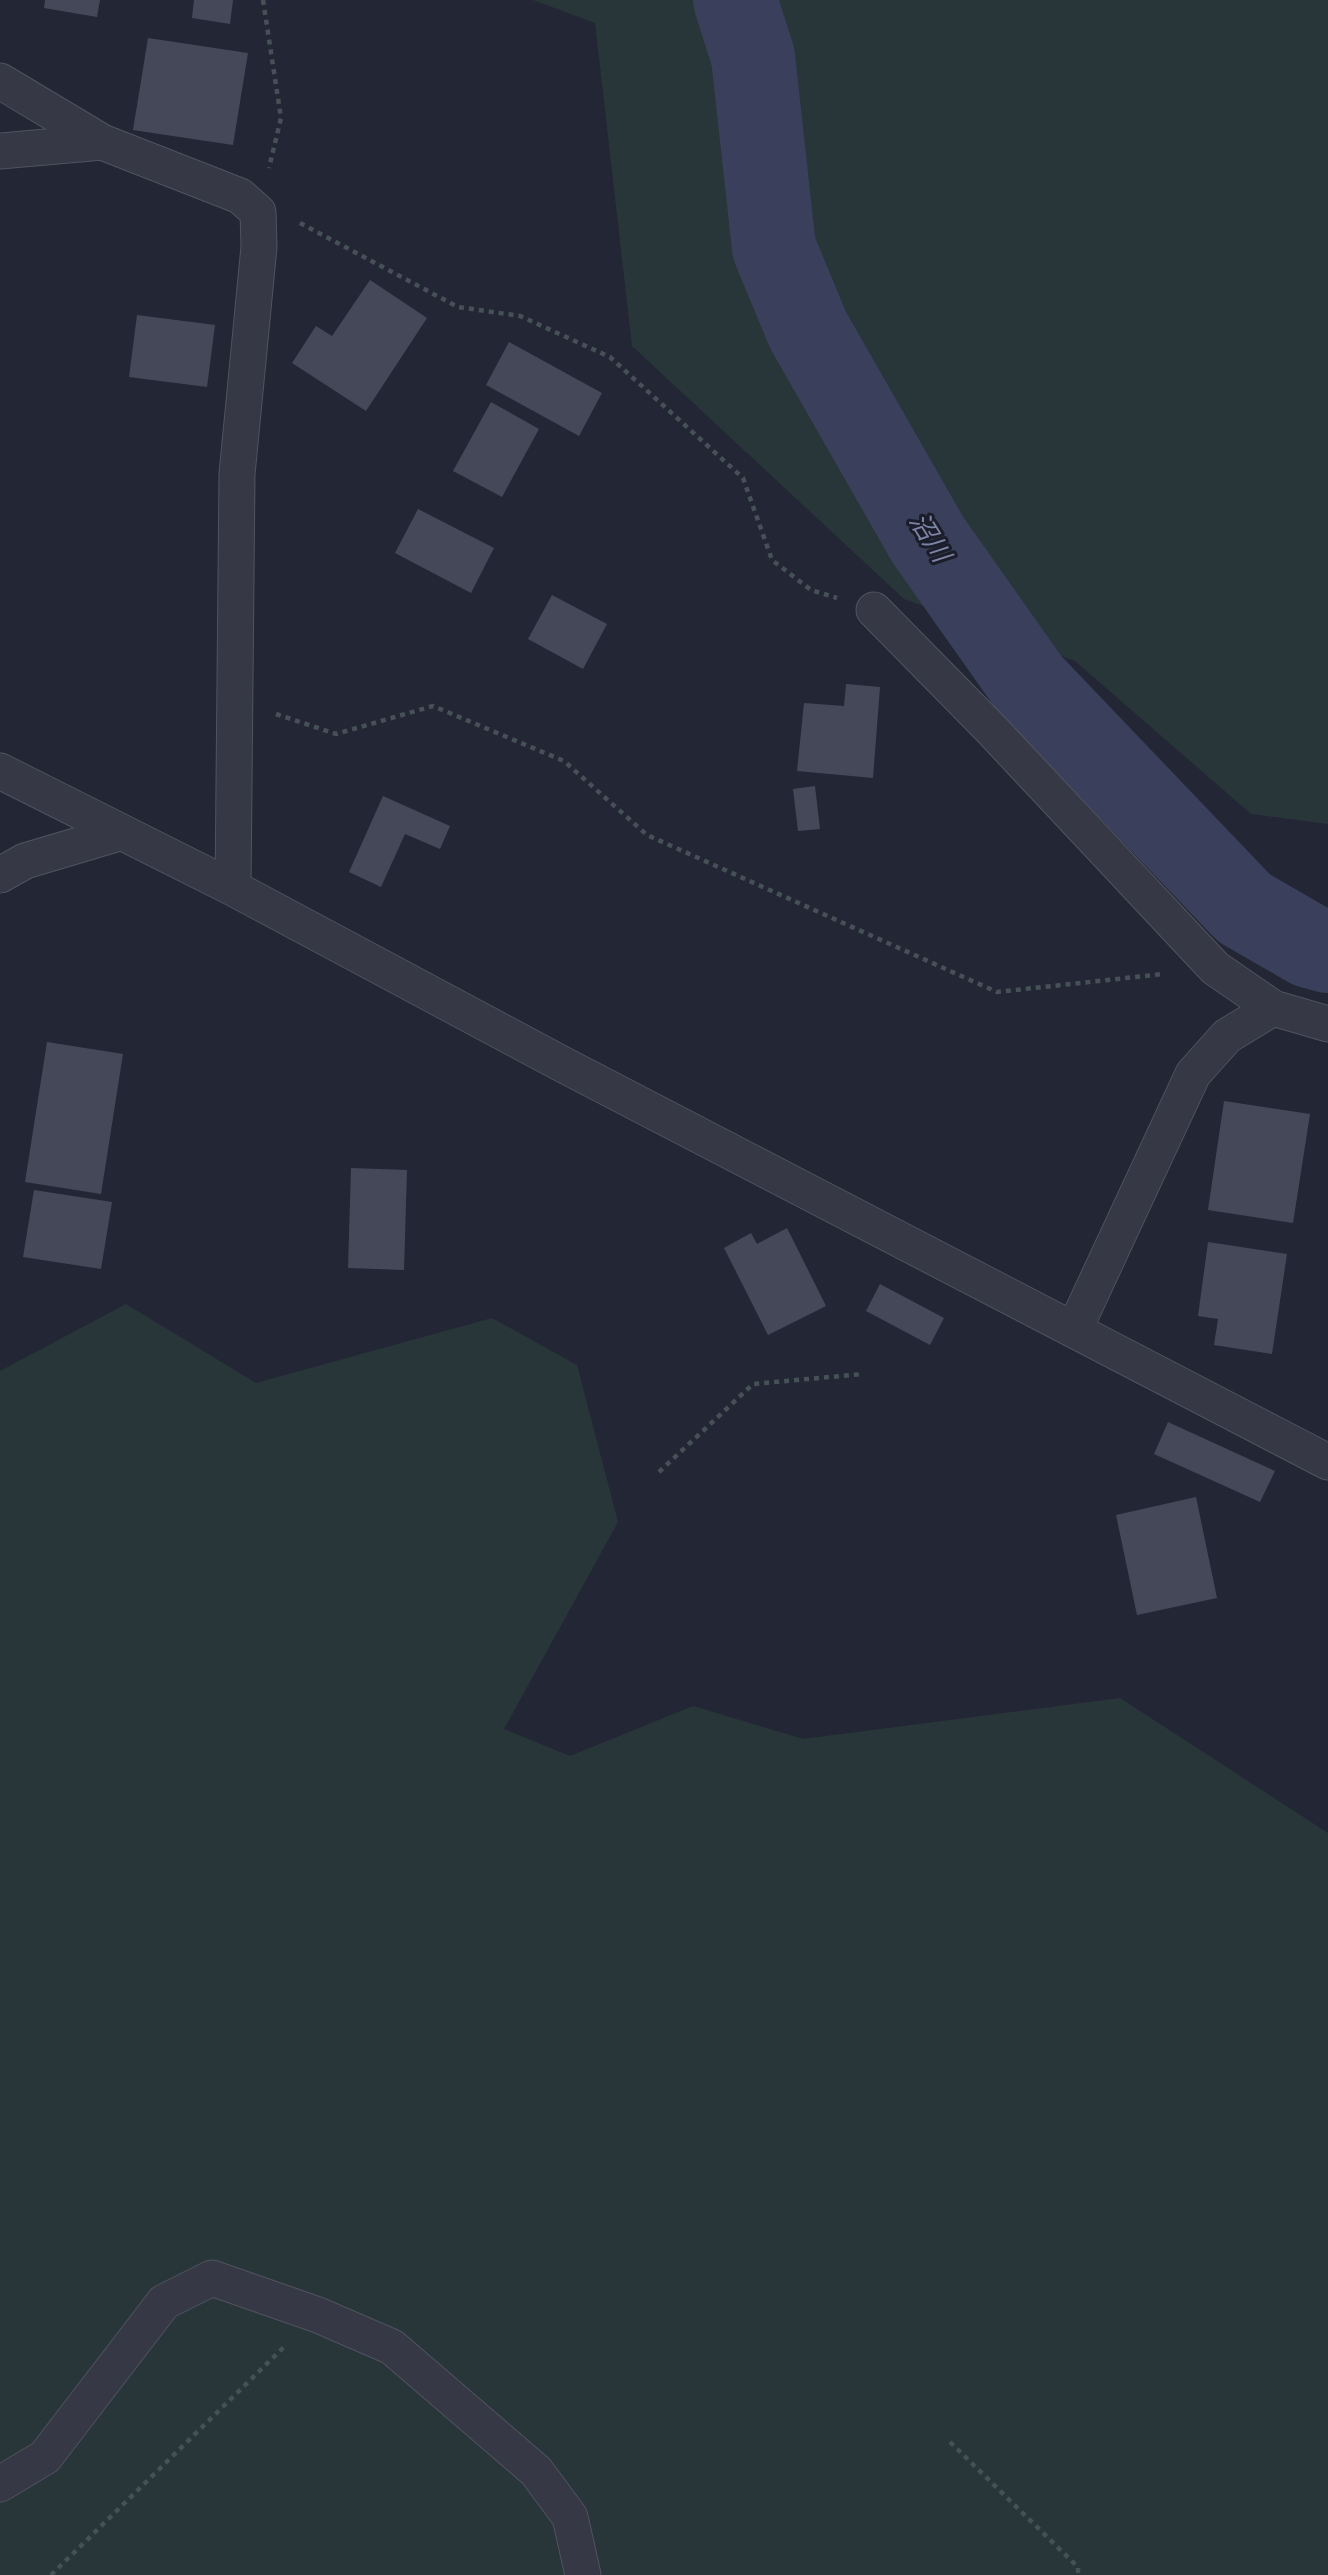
<!DOCTYPE html>
<html>
<head>
<meta charset="utf-8">
<style>
	body { margin:0 }
	canvas { display:block; background:#232634 }
</style>
</head>
<body>
<canvas width="1328" height="2575"></canvas>
<script>
const g = document.querySelector('canvas').getContext('2d');
g.lineJoin = 'round';
function fillPath(path, color) { g.fillStyle = color; g.fill(path, 'evenodd'); }
function stroke(path, color, width, dash) { g.strokeStyle = color; g.lineWidth = width; g.lineCap = dash ? 'butt' : 'round'; g.setLineDash(dash || []); g.stroke(path); }
function write(font, color, halo, rows, align = 'center') {
  g.font = font + ' Figtree,"Noto Sans JP",sans-serif'; g.lineWidth = 6; g.setLineDash([]); g.textBaseline = 'middle'; g.strokeStyle = halo; g.fillStyle = color; for (const [text, x, y, turn = 0] of rows) {
    g.save(); g.translate(x, y); g.rotate((+turn || 0) * Math.PI / 180); g.textAlign = isNaN(turn) ? turn : align; if (halo) g.strokeText(text, 0, 0); g.fillText(text, 0, 0); g.restore();
  }
}
fillPath(new Path2D(`
	M533,0H1328V824L1251,814L1075,661L904,599L632,346L595,23Z
	M126,1304L256,1383L492,1318L577,1365L618,1522L504,1729L570,1756L693,1706L803,1739L1120,1698L1328,1833V2575H0V1371Z`), '#283539');
stroke(new Path2D(`
	M735,0L753,57L774,248L808,330L928,540L1029,683L1244,908L1310,946L1328,951`), '#3a405b', 84);
fillPath(new Path2D(`
	M45,0H100L97,17L44,8Z
	M194,0H233L230,24L192,18Z
	M148,38L248,53L233,145L133,130Z
	M370,280L427,318L366,411L292,363L316,326L332,336Z
	M137,315L215,325L207,387L129,377Z
	M509,342L602,393L579,436L486,385Z
	M491,402L539,429L502,497L453,471Z
	M418,509L494,548L471,593L395,553Z
	M552,595L607,624L583,669L528,639Z
	M846,684L880,687L873,778L797,771L804,703L844,706Z
	M815,786L820,829L798,831L793,789Z
	M383,796L450,826L440,849L405,834L381,887L349,872Z
	M47,1042L123,1054L101,1194L25,1182Z
	M1224,1101L1310,1114L1293,1223L1208,1210Z
	M351,1168L407,1170L404,1270L348,1268Z
	M34,1190L112,1202L101,1269L23,1257Z
	M787,1228L826,1306L768,1335L724,1248L751,1233L757,1244Z
	M1208,1242L1287,1254L1272,1354L1214,1345L1218,1319L1198,1316Z
	M880,1284L944,1318L930,1345L866,1311Z
	M1168,1422L1275,1471L1260,1502L1154,1454Z
	M1196,1497L1217,1598L1137,1615L1116,1515Z`), '#444859');
const street = new Path2D(`
	M0,81L102,142L240,196L258,212L259,247L237,474L233,888
	M0,151L102,142
	M874,610L992,730L1215,968L1273,1008
	M0,771L233,888L562,1064L1328,1462
	M0,875L25,861L119,833
	M1074,1330L1193,1074L1227,1036L1273,1008L1328,1024
	M0,2484L45,2457L164,2302L212,2278L318,2315L392,2347L536,2471L570,2517L583,2575`);
stroke(street, '#505360', 37);
stroke(new Path2D(`
	M263,0L281,118L269,168
	M300,223L458,307L520,316L610,357L743,478L772,560L811,590L837,598
	M276,714L336,734L433,706L564,761L647,835L997,992L1163,974
	M659,1472L753,1384L863,1374
	M950,2442L1078,2567V2575
	M51,2575L284,2347`), '#465157', 4.5, [5, 5]);
stroke(street, '#363845', 35);
write('italic 26px', '#7c84a6', '#1b1e2a', [
	["沼川",929,538,58]
]);
</script>
</body>
</html>
